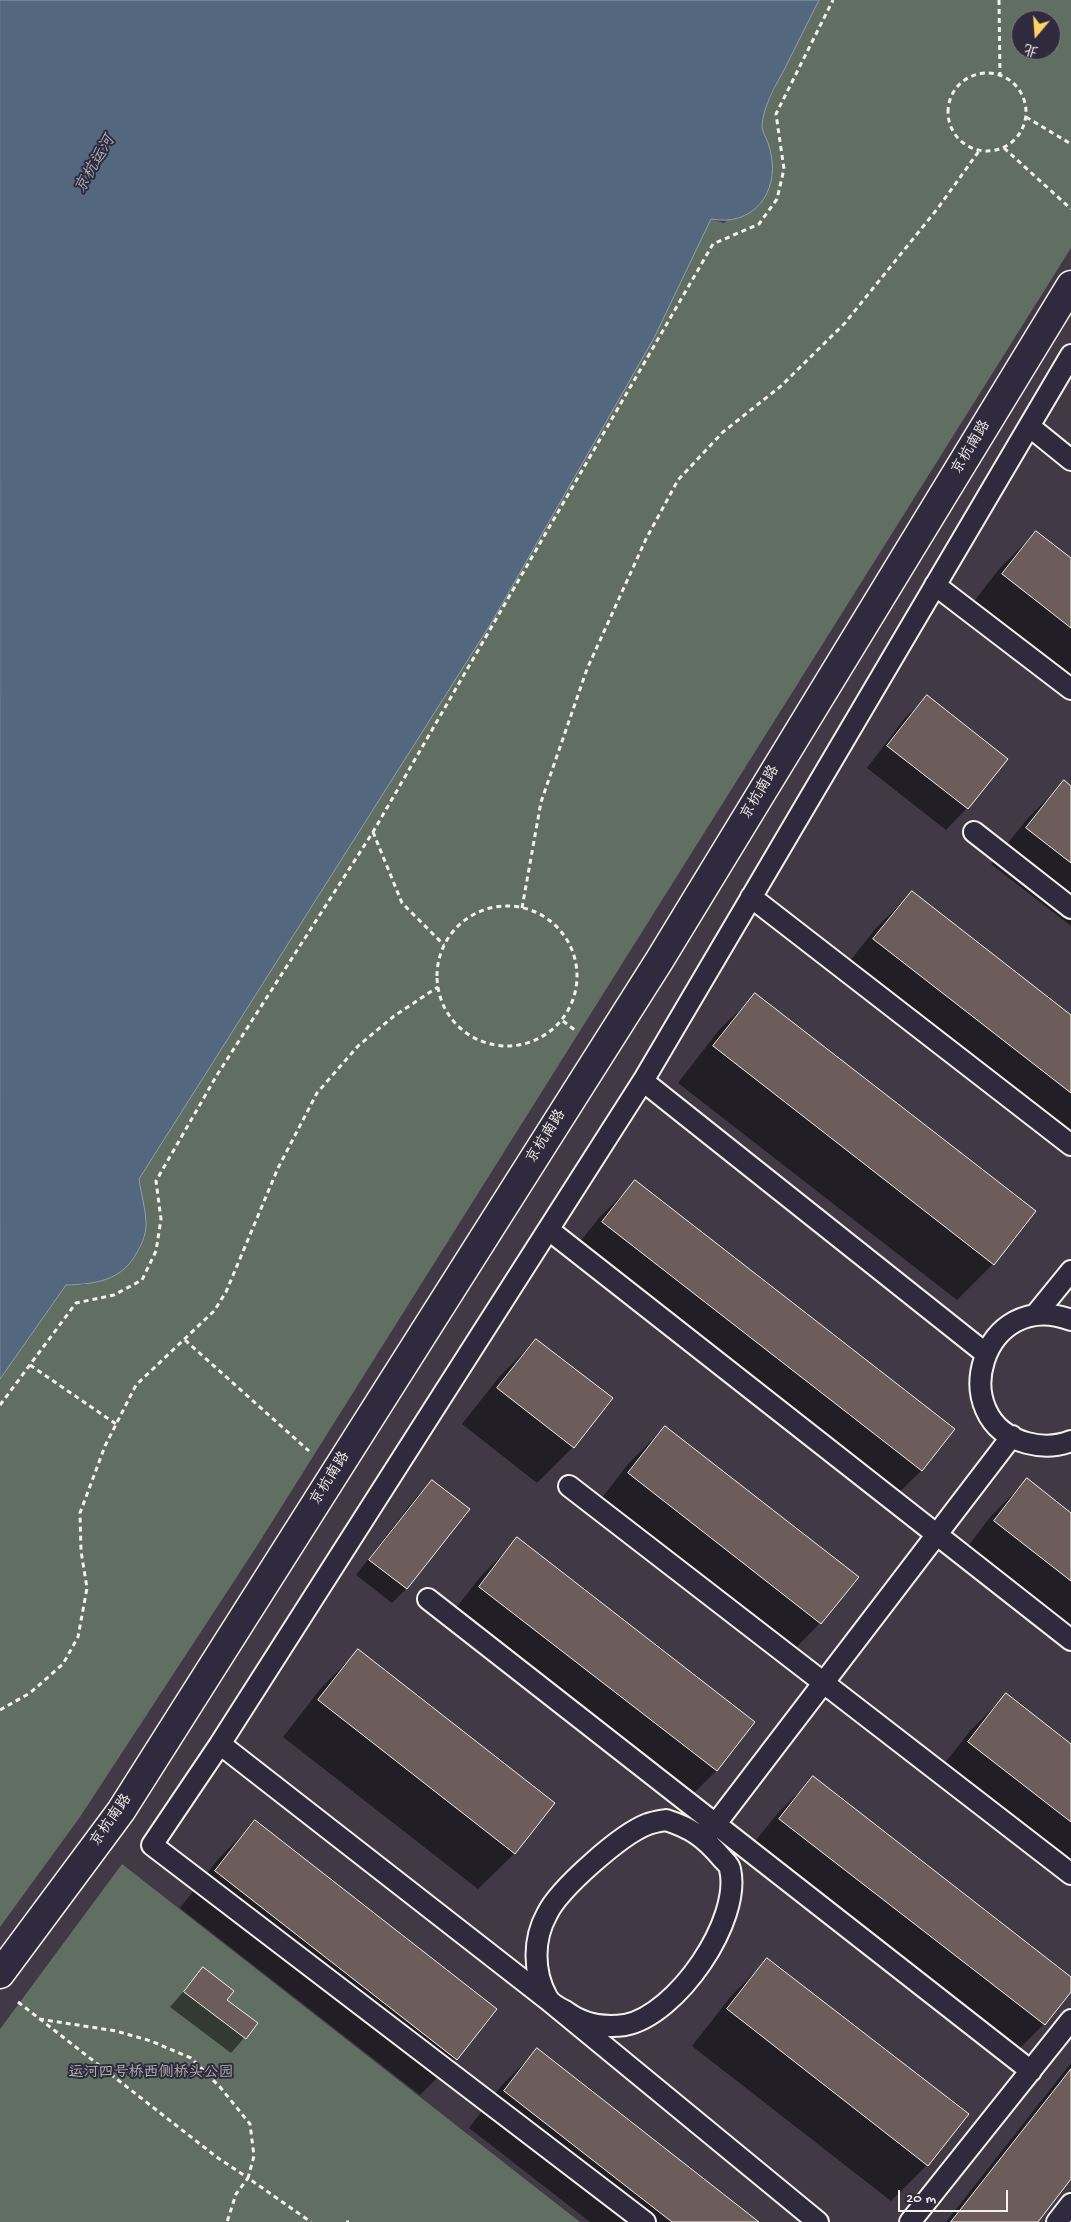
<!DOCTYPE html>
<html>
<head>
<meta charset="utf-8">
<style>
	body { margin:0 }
	#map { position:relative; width:1071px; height:2222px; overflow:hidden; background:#413946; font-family:"Gochi Hand","LXGW WenKai TC",sans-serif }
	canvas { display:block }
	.north { position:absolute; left:1011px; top:10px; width:50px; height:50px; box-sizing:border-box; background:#2f2a3d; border:1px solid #7e7a81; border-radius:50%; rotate:198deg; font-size:14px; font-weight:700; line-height:20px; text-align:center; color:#f4f1e8 }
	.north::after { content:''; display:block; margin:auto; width:18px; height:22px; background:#ffd166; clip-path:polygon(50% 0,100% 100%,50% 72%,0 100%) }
	.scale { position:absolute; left:898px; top:2190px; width:110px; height:22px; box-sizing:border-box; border:2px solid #f4f1e8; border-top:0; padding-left:6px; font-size:15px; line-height:18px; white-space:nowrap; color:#f4f1e8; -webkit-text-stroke:4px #2f2a3d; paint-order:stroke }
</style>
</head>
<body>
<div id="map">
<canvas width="1071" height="2222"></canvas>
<div class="north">北</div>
<div class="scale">20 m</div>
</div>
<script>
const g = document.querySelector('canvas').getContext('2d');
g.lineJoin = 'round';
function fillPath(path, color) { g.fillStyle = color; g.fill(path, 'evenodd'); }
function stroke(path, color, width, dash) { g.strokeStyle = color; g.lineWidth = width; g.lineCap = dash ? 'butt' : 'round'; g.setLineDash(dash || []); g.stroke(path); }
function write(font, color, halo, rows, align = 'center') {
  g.font = font + ' "Gochi Hand","LXGW WenKai TC",sans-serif'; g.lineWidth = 4; g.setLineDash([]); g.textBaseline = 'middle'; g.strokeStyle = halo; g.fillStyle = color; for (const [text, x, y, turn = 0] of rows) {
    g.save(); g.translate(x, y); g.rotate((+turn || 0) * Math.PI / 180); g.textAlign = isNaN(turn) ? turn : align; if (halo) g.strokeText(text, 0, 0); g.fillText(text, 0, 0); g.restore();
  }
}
fillPath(new Path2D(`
	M819,0H1071V248L255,1549L80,1817L0,1927V1379L66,1285H85L144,1210L139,1179L490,625L654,338L711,219L724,223L772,178L771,154L760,127L767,104ZM1021,20H1051V50H1021Z
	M122,1864L580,2222H0V2029Z`), '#616e62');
const water = new Path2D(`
	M0,0H819C807,24 795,48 783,72C777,83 770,95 766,107C757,136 766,129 771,154C779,194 752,227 711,219L654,338L490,625L139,1179C141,1194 146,1210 146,1225C146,1235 141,1246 136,1254C121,1281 95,1284 66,1285L0,1379Z`);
fillPath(water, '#53687f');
stroke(water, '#939fa9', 1);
fillPath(new Path2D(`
	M1036,532L1071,560V691L967,610L1000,568Z
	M927,697L967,808L946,830L867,768L905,718Z
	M1064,782L1071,787V926L991,864L1028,818Z
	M912,893L1071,1016V1157L838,976L876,928Z
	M755,995L1034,1212L993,1264L957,1300L678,1083L719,1030Z
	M635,1182L953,1430L921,1471L885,1506L567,1258L599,1218Z
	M536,1340L573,1447L537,1483L462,1424L500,1376Z
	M665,1427L820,1623L785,1659L593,1509L629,1463Z
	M1027,1480L1071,1514V1645L959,1558L991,1516Z
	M432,1481L406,1589L392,1603L356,1575L417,1496Z
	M518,1539L753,1722L716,1771L680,1807L444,1623L482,1575Z
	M358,1651L554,1803L514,1854L478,1889L283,1737L322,1687Z
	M1006,1695L1071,1746V1886L933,1778L970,1731Z
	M813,1778L1071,1979V1990L1044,2024L1008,2060L744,1855L777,1814Z
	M255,1822L456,2059L420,2095L180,1908L219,1858Z
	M768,1959L927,2165L891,2201L692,2046L732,1995Z
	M203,1969L225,2000L256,2024L231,2053L170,2007Z
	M537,2050L757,2222H590L469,2128L501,2086Z
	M1071,2063V2177L1036,2222H946Z`), '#0007');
const building = new Path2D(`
	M1036,531L1071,558V628L1002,574Z
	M927,695L1008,759L968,809L887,746Z
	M1064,780L1071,786V863L1026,828Z
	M912,891L1071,1015V1093L873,939Z
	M755,993L1036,1211L994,1265L713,1046Z
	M635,1180L955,1429L922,1471L602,1222Z
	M536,1339L613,1398L574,1448L497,1388Z
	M665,1426L859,1577L821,1624L628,1473Z
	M1027,1478L1071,1513V1581L994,1521Z
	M432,1480L470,1509L407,1589L369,1560Z
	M517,1537L755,1722L717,1771L479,1587Z
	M358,1649L555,1803L515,1854L318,1700Z
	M1006,1693L1071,1744V1822L968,1742Z
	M813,1776L1071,1977V1992L1045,2025L779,1819Z
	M255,1820L497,2009L457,2060L215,1871Z
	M767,1958L969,2114L928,2166L727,2009Z
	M203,1967L234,1991L227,2000L258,2023L246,2039L184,1992Z
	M537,2048L759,2222H672L504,2091Z
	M1071,2069V2179L1038,2222H951Z`);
fillPath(building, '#6c5d5a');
stroke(building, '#f4f1e8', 1);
const service = new Path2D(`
	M1029,426L1071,460
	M935,585L1071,689
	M974,832L1071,908
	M751,897L1071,1145
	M643,1081L985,1353
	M549,1230L1071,1640
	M1036,1314L1071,1271
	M1071,1320C982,1286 943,1421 1027,1443C1042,1447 1056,1447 1071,1441
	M569,1486L1071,1874
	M428,1599L1031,2071
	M220,1744L547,1999L818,2222
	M666,1820C691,1828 704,1837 721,1857C724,1861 729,1864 730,1869C742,1920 677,2015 625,2025C604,2028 582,2024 565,2011C559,2008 550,2003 547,1997C533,1972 533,1939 547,1914C559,1889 621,1834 648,1824C653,1822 660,1821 666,1820Z
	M708,1834L1012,1436
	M645,2222L152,1845L220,1744L643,1081L1071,355
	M910,2222L1071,2020
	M1057,2222L1071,2204`);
const tertiary = new Path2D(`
	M0,1974L121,1811L659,961L1071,285`);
stroke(service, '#f4f1e8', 24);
stroke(tertiary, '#f4f1e8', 31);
stroke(new Path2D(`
	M999,0L1000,75
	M948 112a39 39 0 1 1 78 0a39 39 0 1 1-78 0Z
	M1026,117L1071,144
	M1004,148L1071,209
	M373,832L402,903L444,945
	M437 976a70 70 0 1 1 140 0a70 70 0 1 1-140 0Z
	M522,908L541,802L587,669L646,539L678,480L723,432L781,386L845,323L938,208L979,151
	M563,1021L576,1031
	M185,1340L309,1451
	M30,1365L116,1424
	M0,1405L76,1303L114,1295L142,1280L156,1251L161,1219L156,1181L217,1075L373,832L713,244L759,224L777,199L784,169L776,114L833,0
	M0,1710L30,1693L63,1664L78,1637L87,1588L81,1551L80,1513L105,1446L136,1385L214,1311L226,1292L278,1168L317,1093L358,1046L394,1016L438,987
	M18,2002L218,2158L248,2178L236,2194L227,2222
	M39,2019L116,2031L151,2041L191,2058L220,2087L250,2124L254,2156L248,2178L311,2222
	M346,2222H349`), '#f4f1e8', 3, [5, 4]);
stroke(service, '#2f2a3d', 20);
stroke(tertiary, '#2f2a3d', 28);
write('15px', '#f4f1e8', '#2f2a3d', [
	["京杭南路",972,448,-59],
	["京杭南路",761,793,-59],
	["京杭南路",547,1137,-58],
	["京杭南路",331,1479,-58],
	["京杭南路",112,1821,-55]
]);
write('15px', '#b2b6ac', '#2f2a3d', [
	["运河四号桥西侧桥头公园",151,2074]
]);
write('italic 16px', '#acb3b9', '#2f2a3d', [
	["京杭运河",96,165,-60]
]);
</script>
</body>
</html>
